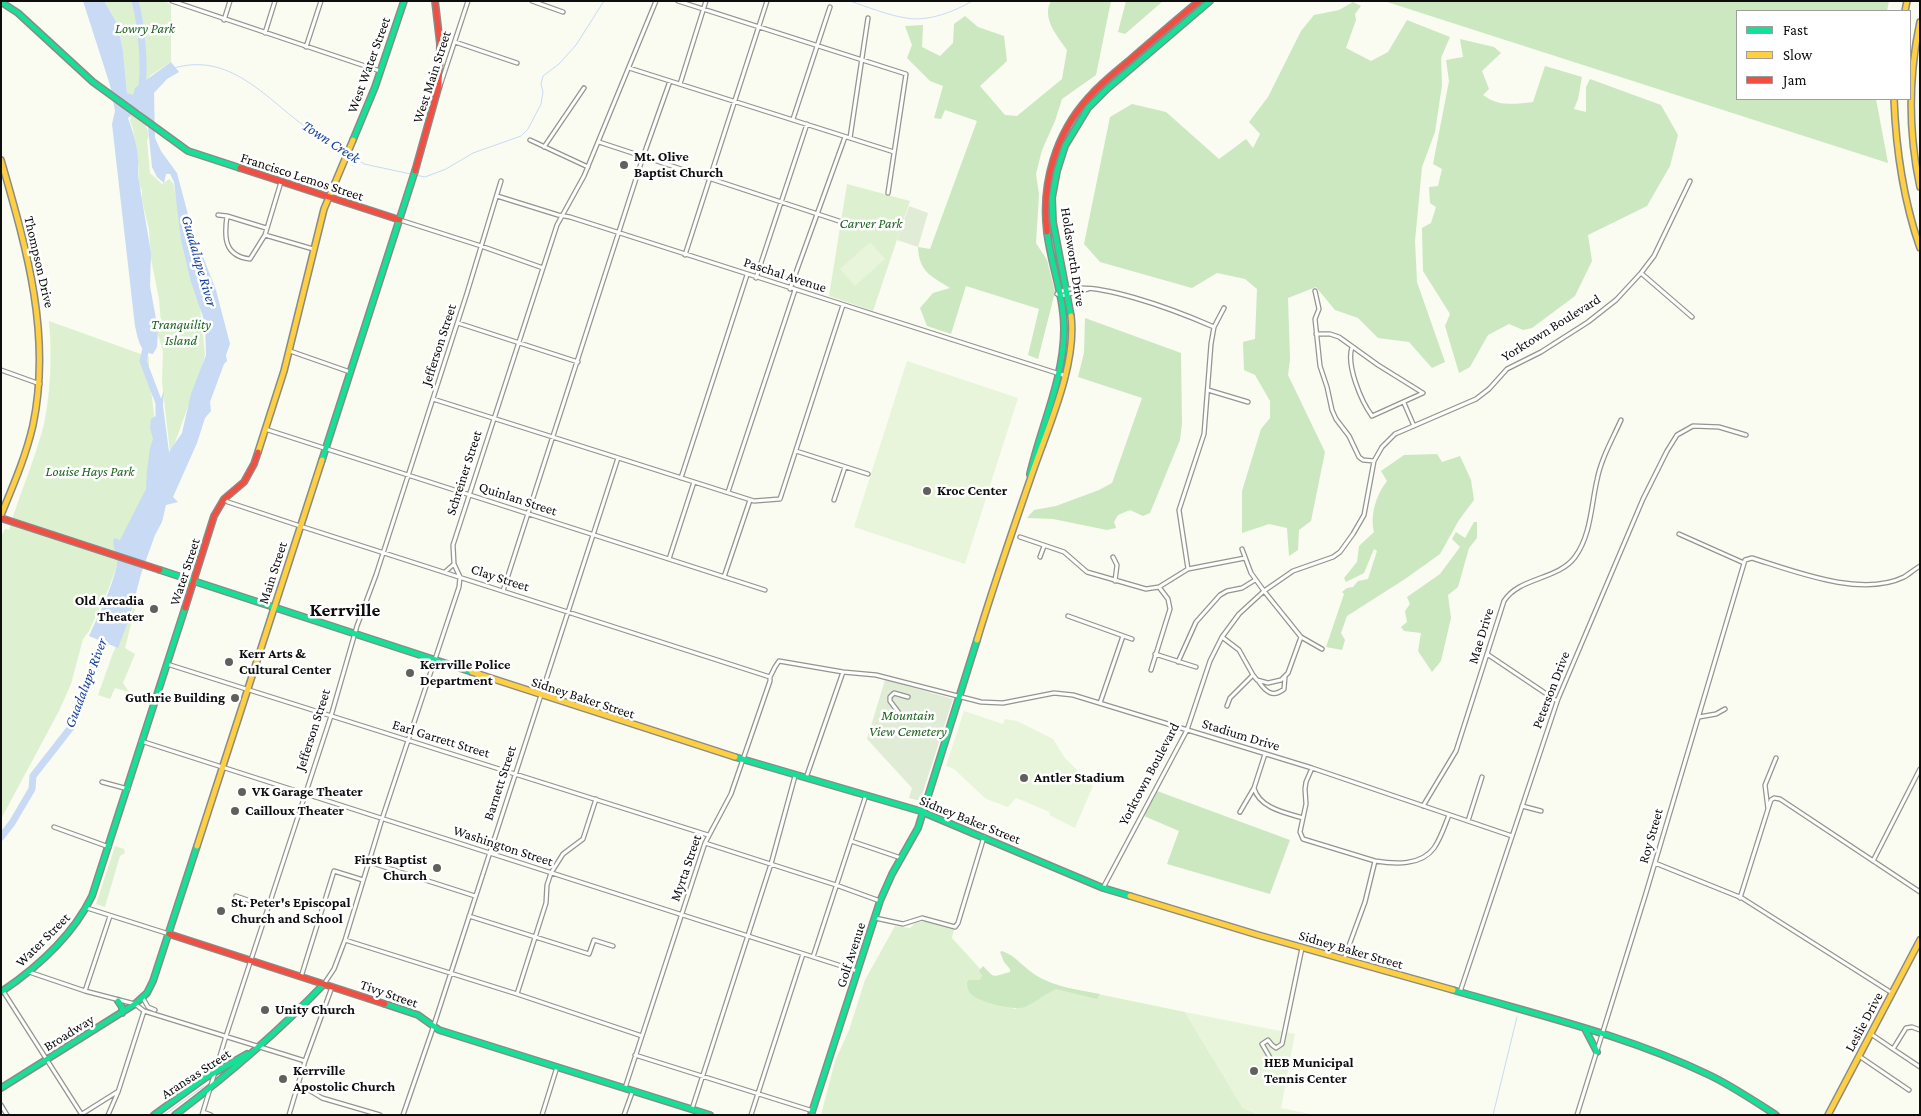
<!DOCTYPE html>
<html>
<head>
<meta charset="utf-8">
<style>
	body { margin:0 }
	#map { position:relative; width:1921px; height:1116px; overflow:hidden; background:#fafbf1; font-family:"Crimson Pro",serif }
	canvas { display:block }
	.frame { position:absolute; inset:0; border:2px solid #0d0d0d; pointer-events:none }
	.legend { position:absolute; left:1736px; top:10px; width:175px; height:90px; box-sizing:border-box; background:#fff; border:1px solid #9e9e9e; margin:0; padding:6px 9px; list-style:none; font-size:15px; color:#0d0d0d }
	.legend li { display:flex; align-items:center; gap:10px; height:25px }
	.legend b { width:25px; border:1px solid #9e9e9e }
</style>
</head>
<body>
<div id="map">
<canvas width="1921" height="1116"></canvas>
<div class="frame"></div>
<ul class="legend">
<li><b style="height:6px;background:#16e098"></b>Fast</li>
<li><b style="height:6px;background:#ffcf43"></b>Slow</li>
<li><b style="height:6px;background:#f24e42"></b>Jam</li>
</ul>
</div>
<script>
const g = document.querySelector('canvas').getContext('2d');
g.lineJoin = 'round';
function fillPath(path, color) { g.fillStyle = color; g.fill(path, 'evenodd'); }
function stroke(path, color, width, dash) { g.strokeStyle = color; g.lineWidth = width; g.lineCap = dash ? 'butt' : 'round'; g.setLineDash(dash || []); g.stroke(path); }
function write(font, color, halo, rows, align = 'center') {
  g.font = font + ' "Crimson Pro",serif'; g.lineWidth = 5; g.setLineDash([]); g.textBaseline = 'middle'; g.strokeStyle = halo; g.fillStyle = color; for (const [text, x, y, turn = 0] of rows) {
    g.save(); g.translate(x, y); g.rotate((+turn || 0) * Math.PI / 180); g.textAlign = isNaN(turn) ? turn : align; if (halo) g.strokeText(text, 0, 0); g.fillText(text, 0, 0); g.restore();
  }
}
fillPath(new Path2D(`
	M104,1H165L171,5V62L151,75L133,96L127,93L123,51L117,23Z
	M136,115L144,120L149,135L147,141L150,173L162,184L169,179L173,183L200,306L205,355L200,373L172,451L170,452L162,382L163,351L157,332L161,323L159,299L151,259L149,230L142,200V191L138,182L139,169L133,129L130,121L131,116Z
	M847,184L910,201L873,311L829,296Z
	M49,321L149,357V374L158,445L146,489L108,590L89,631L83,639L71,684L59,711L1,819V537L5,529L9,530C19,495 35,460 44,424C51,390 52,355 49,321Z
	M133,608L135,609L125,648L135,654L123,683L129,692L115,688L110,699L98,695L113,653Z
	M115,846L124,849L125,853L120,856L105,907L96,904Z
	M924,921L954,930L952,938L983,972L975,996L1015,1009L1054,985L1185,1012L1243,1108L1259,1115H821L835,1061L849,1030L865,980L895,926L910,928L915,923Z`), '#ddf1d1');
fillPath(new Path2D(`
	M1051,1H1111L1096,75L1062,99L1055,121L1042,150L1036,174L1039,194L1036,243L1047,260L1055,292L1038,359L1028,355L1039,309L966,286L951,334L927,326L920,308L933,293L950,288C931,276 919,272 918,247L930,249L977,121L945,110L941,119L934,118L943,86L930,81L907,58L912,45L905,26L923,25L922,47L940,56L953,43L954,24L965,16L978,27L1004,36L1007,61L980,86L1005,115L1017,116L1062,79L1067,50C1058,37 1041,18 1051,1Z
	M1126,1H1163L1125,34L1118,32Z
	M1384,1H1889L1887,11H1737V99H1876L1888,163Z
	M1353,2L1361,6L1355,14L1356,20L1346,48L1371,61L1388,52L1407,20L1450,37L1441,58L1442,85L1435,132L1422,167L1415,241L1417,282L1445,362L1432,368L1409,342L1378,338L1358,318L1335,310L1316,287L1288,298L1290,359L1288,375L1325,452L1311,521L1299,530L1298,550L1289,556L1287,528L1269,524L1242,533V491L1261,429L1270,418V401L1255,375L1244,370L1243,342L1255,339L1257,289L1245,279L1217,273L1192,288L1100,262L1084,244L1110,117L1132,104L1166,112L1219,159L1246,139L1253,148L1260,134L1249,122L1268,97L1301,31L1314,15L1339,10Z
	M1460,39L1494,47L1501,53L1482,71L1489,89L1483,95C1498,107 1516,104 1533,102L1545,66L1582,77L1578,99L1574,109L1586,112V87L1590,79L1661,105L1678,135L1670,166L1647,206L1588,235L1592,261L1575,296L1532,328L1523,330L1509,324L1488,335L1470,367L1459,373L1445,326L1450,314L1423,271L1422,228L1431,223L1436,207L1430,203L1429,187L1438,186L1442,169L1433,164L1449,81L1446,60L1463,57Z
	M1085,318L1181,353L1182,424L1180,440L1150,513L1143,516L1130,510L1118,515L1114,522L1116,528L1107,530L1053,519L1027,518L1034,510L1056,506L1099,490L1112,483L1142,398L1078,377L1084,353Z
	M1437,454L1442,462L1460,456L1471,480L1474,500L1459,520L1440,554L1405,579L1347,616L1341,633L1345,640L1342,650L1326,647L1344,594L1342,592L1347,588L1353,587L1358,581L1368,579L1377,551L1374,549L1364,573L1346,582L1344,578L1357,562L1359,546L1374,532C1370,515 1376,495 1387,481L1381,471L1404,455Z
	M1474,522H1477V538L1469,548L1458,587L1448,595L1451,618L1441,661L1432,672L1418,651L1421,633L1404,631L1401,627L1407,622L1405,611L1410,604L1407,597L1440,574L1460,547L1452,539L1456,532L1465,538Z
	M1157,791L1290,840L1270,894L1167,864L1179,831L1144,816Z
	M1002,951C1015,955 1025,969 1037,976C1056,987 1078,990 1100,994L1097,999L1056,989C1045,994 1036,1002 1025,1007C1014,1011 977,1002 970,993C968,990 967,986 967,982L969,980H980L982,975L979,971L983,966C996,979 991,977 1010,972V969L1004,962L1000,952Z`), '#cbe8c0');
fillPath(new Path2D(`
	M909,206L928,213L918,247L897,240Z
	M885,680L953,699L920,801L909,798L912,788L867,739Z`), '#e1ecd6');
fillPath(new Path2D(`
	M870,242L885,259L855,286L840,269Z
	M907,361L1018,398L965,564L854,527Z
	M964,711L1003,724L1005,719L1017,721L1053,739L1065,758L1093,786L1075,828L1049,815L1050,812L1016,798L1008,807L986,799L954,769L946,766Z
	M1185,1012L1295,1034L1281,1108L1315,1115H1259L1243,1108Z`), '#e8f5db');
fillPath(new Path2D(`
	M83,1H104L117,23L123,51L127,93L133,95L135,88L171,62L179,72L167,79L154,93L155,138L161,151L177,173L191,226L216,290L230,344L226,355L227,361L224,364L210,402L211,411L205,418L197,443L173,497L178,502L166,505L162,522L155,535L141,574L130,616L118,648L89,636C99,614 112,588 117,565C119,556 111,547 114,538L120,540L146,489L147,471L150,448L153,439L150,428L151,419L156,416L164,389L163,406L169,452L182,433L191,394L206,355L205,323L191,282L181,240L174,182L170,174H166L164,183L157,177L152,167L147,117L139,110L128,118C135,137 140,156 138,176L151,253L150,286L158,330L157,347L153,354C139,352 138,338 135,326L112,124L115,111L110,85Z`), '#c8daf4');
stroke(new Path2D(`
	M850,1C868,7 887,15 906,18C927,22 954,12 972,1
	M174,68C229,52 264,96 303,125C316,135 331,144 345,152
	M349,154L364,164L425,177L446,169L473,153L521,136L528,129L541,104L543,92L541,84L543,76L559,64L576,45L604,1
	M221,1074L227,1070
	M164,1115L204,1086
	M1493,1115L1517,1017`), '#c8daf4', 1);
stroke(new Path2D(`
	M135,1C141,22 146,69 141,90
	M147,344L143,361L159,403V415
	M1,837L12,823L32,789L33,776L72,726L105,634`), '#c8daf4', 7);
const street = new Path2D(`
	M172,1L380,71
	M532,1L563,12
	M678,1L906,74L888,193
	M224,20L230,1
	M265,33L275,1
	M455,42L517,63
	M306,47L321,1
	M629,68L894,152
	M680,84L706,1
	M440,86L468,1
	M793,119L830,7
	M850,138L868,18
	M530,140L588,167
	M599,142L848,224
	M544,147L584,88
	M281,182L265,235L313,249
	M497,196L558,215L570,217L1066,376
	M218,215L227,216
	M400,220L481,246L543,268
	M265,235L250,259C224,256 224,237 227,216L266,228
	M685,255L767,1
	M1641,273L1692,317
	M756,278L807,124
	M790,289L845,137
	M1088,289L1061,296L1057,294C1084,273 1184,314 1214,327
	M1315,291L1319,309L1315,319L1320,366L1327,387L1332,410L1336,419L1349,436L1359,457L1363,460L1374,461
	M458,323L578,362
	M1316,334H1330L1339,337L1378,365L1423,393L1372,416C1361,401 1346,365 1352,347
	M290,351L350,372
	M1,370L40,384
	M1208,390L1248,402
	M433,399L754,501L780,499L843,305
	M1404,403L1414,426
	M265,429L765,590
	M796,451L868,474
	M681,478L747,275
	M728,492L795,290
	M224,499L228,502L300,526L770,677
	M834,500L845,467
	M1679,534L1744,563
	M1020,537L1064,552L1087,572L1146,589L1159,587L1188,569L1245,558
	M1242,549L1251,573L1264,591L1301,637L1322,649
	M1040,557L1044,546
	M1113,557L1117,565L1115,581
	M669,559L694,482
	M1188,569L1179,510L1204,434L1211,344L1214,327L1224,308
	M445,572L454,564
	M724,577L750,500
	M503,591L643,157L670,81
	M1068,616L1132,639
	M1222,637L1239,650L1253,675L1257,680L1268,683L1281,680L1288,673L1301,637
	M1155,654L1196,667
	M1487,654L1557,701
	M1178,662L1196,622L1220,595L1227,591L1242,588L1255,580
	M167,664L708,835
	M1151,670L1170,609L1168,599L1159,587
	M1259,682C1266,692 1273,698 1284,689L1285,677
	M1100,703L1123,636
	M1227,706L1230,698L1253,675
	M899,713L890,701V697L894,693L908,697
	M1699,717L1716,714L1725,709
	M141,741L857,971
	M1265,754L1254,788C1259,808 1286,813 1303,818
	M1312,768L1306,782L1305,789L1306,804L1300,832L1303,839L1375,861
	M806,778L843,672
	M102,782L128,789
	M1423,806L1456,751L1504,601C1519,577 1558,580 1575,557C1591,535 1591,506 1597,480C1601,459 1612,440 1621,420
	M1522,806L1541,811
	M1768,809L1771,800L1774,798L1780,799L1920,892
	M1240,812L1254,788
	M1468,821L1482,777
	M54,827L109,847
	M851,841L901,858
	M705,843L836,885L880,901
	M1873,861L1920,769
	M369,862L475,896
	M1655,863L1742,898L1892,993
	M1103,888L1187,730L1210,661L1222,637L1239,614L1264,591L1293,571L1333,557L1340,552L1353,534L1364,515L1374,461L1382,447L1395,434L1476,399L1489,389L1507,369L1541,352L1588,322L1616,300L1641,273L1654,256L1690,181
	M236,896L268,907
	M1740,898L1768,809L1765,785L1776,758
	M87,908L169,934
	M469,916L589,954L594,940L613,946
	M875,918L903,924L922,918L955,927L958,923L984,837
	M345,940L517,994L642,1036
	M813,957L866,795
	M1344,959L1365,902L1375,861C1395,864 1421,866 1434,848C1441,838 1445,825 1449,815
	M29,972L85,991L135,1004L144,1011L305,1061
	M301,977L334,871L363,880
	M324,984L334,969L345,940L382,819L459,587L460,577L454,564L453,545L557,225L584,176L656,1
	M3,991L82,1115
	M85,991L110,916
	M1460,992L1558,699L1643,499L1667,451L1677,435L1693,426L1719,427L1746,435
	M517,994L546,903L547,885L551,873L563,854L583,839L596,799
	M143,998L148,1007L155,1010
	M1920,1030L1912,1027L1906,1028L1893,1049L1920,1067
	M1871,1034L1893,1049
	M635,1055L813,1111
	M1859,1056L1909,1090
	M1272,1061L1262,1044L1268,1040L1272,1045L1276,1048L1282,1044L1302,948
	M299,1084L322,1098L380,1115
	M625,1088L705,843L731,794L770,681V677L775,667L779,661L843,672L876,675L981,702L1003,703L1054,693L1073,695L1312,768L1512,836
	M1,1105L7,1115
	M692,1109L771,864L795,776
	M203,1112L211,1115
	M82,1114L117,1092
	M108,1115L118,1092L144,1011
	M202,1115L226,1036L331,716L357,626L376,575L467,293L501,181
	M289,1115L305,1061L332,987
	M403,1115L432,1031L618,458
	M542,1115L557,1067
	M624,1115L633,1090
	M751,1115L803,954
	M1577,1115L1646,893L1745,560L1752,558C1794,571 1861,598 1904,577C1909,574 1915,569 1920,566`);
const fast = new Path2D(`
	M1,2L18,13L93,82L188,151L240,168
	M353,140L375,87L404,1
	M1071,316L1053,222L1052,198L1057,171L1065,146L1088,108L1107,89L1210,1
	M322,460L415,171
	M1030,474C1041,426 1064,379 1064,329C1064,296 1051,265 1047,232
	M160,570L472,672
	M735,757L920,811L1103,888L1130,896
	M1453,990C1538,1015 1628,1036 1707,1074C1731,1085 1754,1101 1776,1115
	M1,992C38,967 72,937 92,896L185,608
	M118,1001L122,1007V1013
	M385,1004L418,1015L439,1030L710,1115
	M1585,1029L1597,1052
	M1,1088L135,1004L147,993L153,981L197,846
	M154,1115L205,1078L247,1054
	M175,1115C228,1075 278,1032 324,984
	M811,1115L880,901L892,874L918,828L977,640`);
const slow = new Path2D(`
	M1905,11L1907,1
	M1920,22C1908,78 1908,131 1920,187
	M1894,99C1896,150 1903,199 1920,248
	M1,160C26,247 52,334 33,425C26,456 13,486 1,515
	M258,452L284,371L324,209L353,140
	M977,640C994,584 1013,529 1032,474C1048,427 1077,365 1071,316
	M472,672L735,757
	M197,846L322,460
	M1130,896L1258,935L1453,990
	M1828,1115L1920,940`);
const jam = new Path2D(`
	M240,168L400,220
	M415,171L439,85L440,44L435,1
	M1047,232C1041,183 1056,133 1089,97C1102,82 1117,71 1132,58C1154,39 1176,20 1199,1
	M1,518L160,570
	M185,608L214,516L224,499L244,482L254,464L258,452
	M169,934L385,1004`);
stroke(street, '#949490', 5.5);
stroke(fast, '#8a8b86', 8);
stroke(slow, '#8a8b86', 8);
stroke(jam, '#8a8b86', 8);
stroke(street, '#fefefd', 3);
stroke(fast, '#16e098', 5);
stroke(slow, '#ffcf43', 5);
stroke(jam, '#f24e42', 5);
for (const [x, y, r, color] of [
	[624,165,5,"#60605d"],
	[927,491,5,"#60605d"],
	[154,609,5,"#60605d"],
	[229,662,5,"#60605d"],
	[410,673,5,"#60605d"],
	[235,698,5,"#60605d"],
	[1024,778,5,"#60605d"],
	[242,792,5,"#60605d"],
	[235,811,5,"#60605d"],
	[437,868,5,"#60605d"],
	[221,911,5,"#60605d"],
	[265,1010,5,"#60605d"],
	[1254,1071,5,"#60605d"],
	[283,1079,5,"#60605d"]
]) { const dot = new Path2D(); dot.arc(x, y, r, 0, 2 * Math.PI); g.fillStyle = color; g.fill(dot); stroke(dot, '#fff', 2); }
write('italic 14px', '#1e6420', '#fff', [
	["Lowry Park",145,29],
	["Carver Park",871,224],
	["Tranquility",181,325],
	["Island",181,341],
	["Louise Hays Park",90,472],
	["Mountain",908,716],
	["View Cemetery",908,732]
]);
write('14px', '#0d0d0d', '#fff', [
	["West Water Street",369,65,-70],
	["West Main Street",432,77,-72],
	["Francisco Lemos Street",302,177,18],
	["Holdsworth Drive",1073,257,81],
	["Thompson Drive",39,262,77],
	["Paschal Avenue",785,275,18],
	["Yorktown Boulevard",1551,328,-32],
	["Jefferson Street",439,345,-72],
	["Schreiner Street",464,473,-72],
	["Quinlan Street",518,499,18],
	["Water Street",185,572,-72],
	["Main Street",273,573,-72],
	["Clay Street",500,578,18],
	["Mae Drive",1481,636,-73],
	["Peterson Drive",1551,690,-69],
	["Sidney Baker Street",583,698,18],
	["Jefferson Street",313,730,-72],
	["Stadium Drive",1241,735,17],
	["Earl Garrett Street",441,739,17],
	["Yorktown Boulevard",1149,774,-62],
	["Barnett Street",500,783,-72],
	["Sidney Baker Street",970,820,22],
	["Roy Street",1651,836,-74],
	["Washington Street",503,846,18],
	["Myrta Street",686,868,-71],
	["Water Street",43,940,-45],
	["Sidney Baker Street",1351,950,16],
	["Golf Avenue",851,955,-72],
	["Tivy Street",389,994,19],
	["Leslie Drive",1864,1022,-62],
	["Broadway",69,1033,-32],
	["Aransas Street",196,1074,-33]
]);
write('bold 14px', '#0d0d0d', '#fff', [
	["Mt. Olive",634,157],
	["Baptist Church",634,173],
	["Kroc Center",937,491],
	["Old Arcadia",144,601,"right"],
	["Theater",144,617,"right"],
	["Kerr Arts &",239,654],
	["Cultural Center",239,670],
	["Kerrville Police",420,665],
	["Department",420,681],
	["Guthrie Building",225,698,"right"],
	["Antler Stadium",1034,778],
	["VK Garage Theater",252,792],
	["Cailloux Theater",245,811],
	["First Baptist",427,860,"right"],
	["Church",427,876,"right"],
	["St. Peter's Episcopal",231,903],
	["Church and School",231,919],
	["Unity Church",275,1010],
	["HEB Municipal",1264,1063],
	["Tennis Center",1264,1079],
	["Kerrville",293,1071],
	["Apostolic Church",293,1087]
], 'left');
write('italic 15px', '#18439d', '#fff', [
	["Town Creek",331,142,33],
	["Guadalupe River",199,261,74],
	["Guadalupe River",86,683,-69]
]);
write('bold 19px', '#0d0d0d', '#fff', [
	["Kerrville",345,610]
]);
</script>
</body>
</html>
